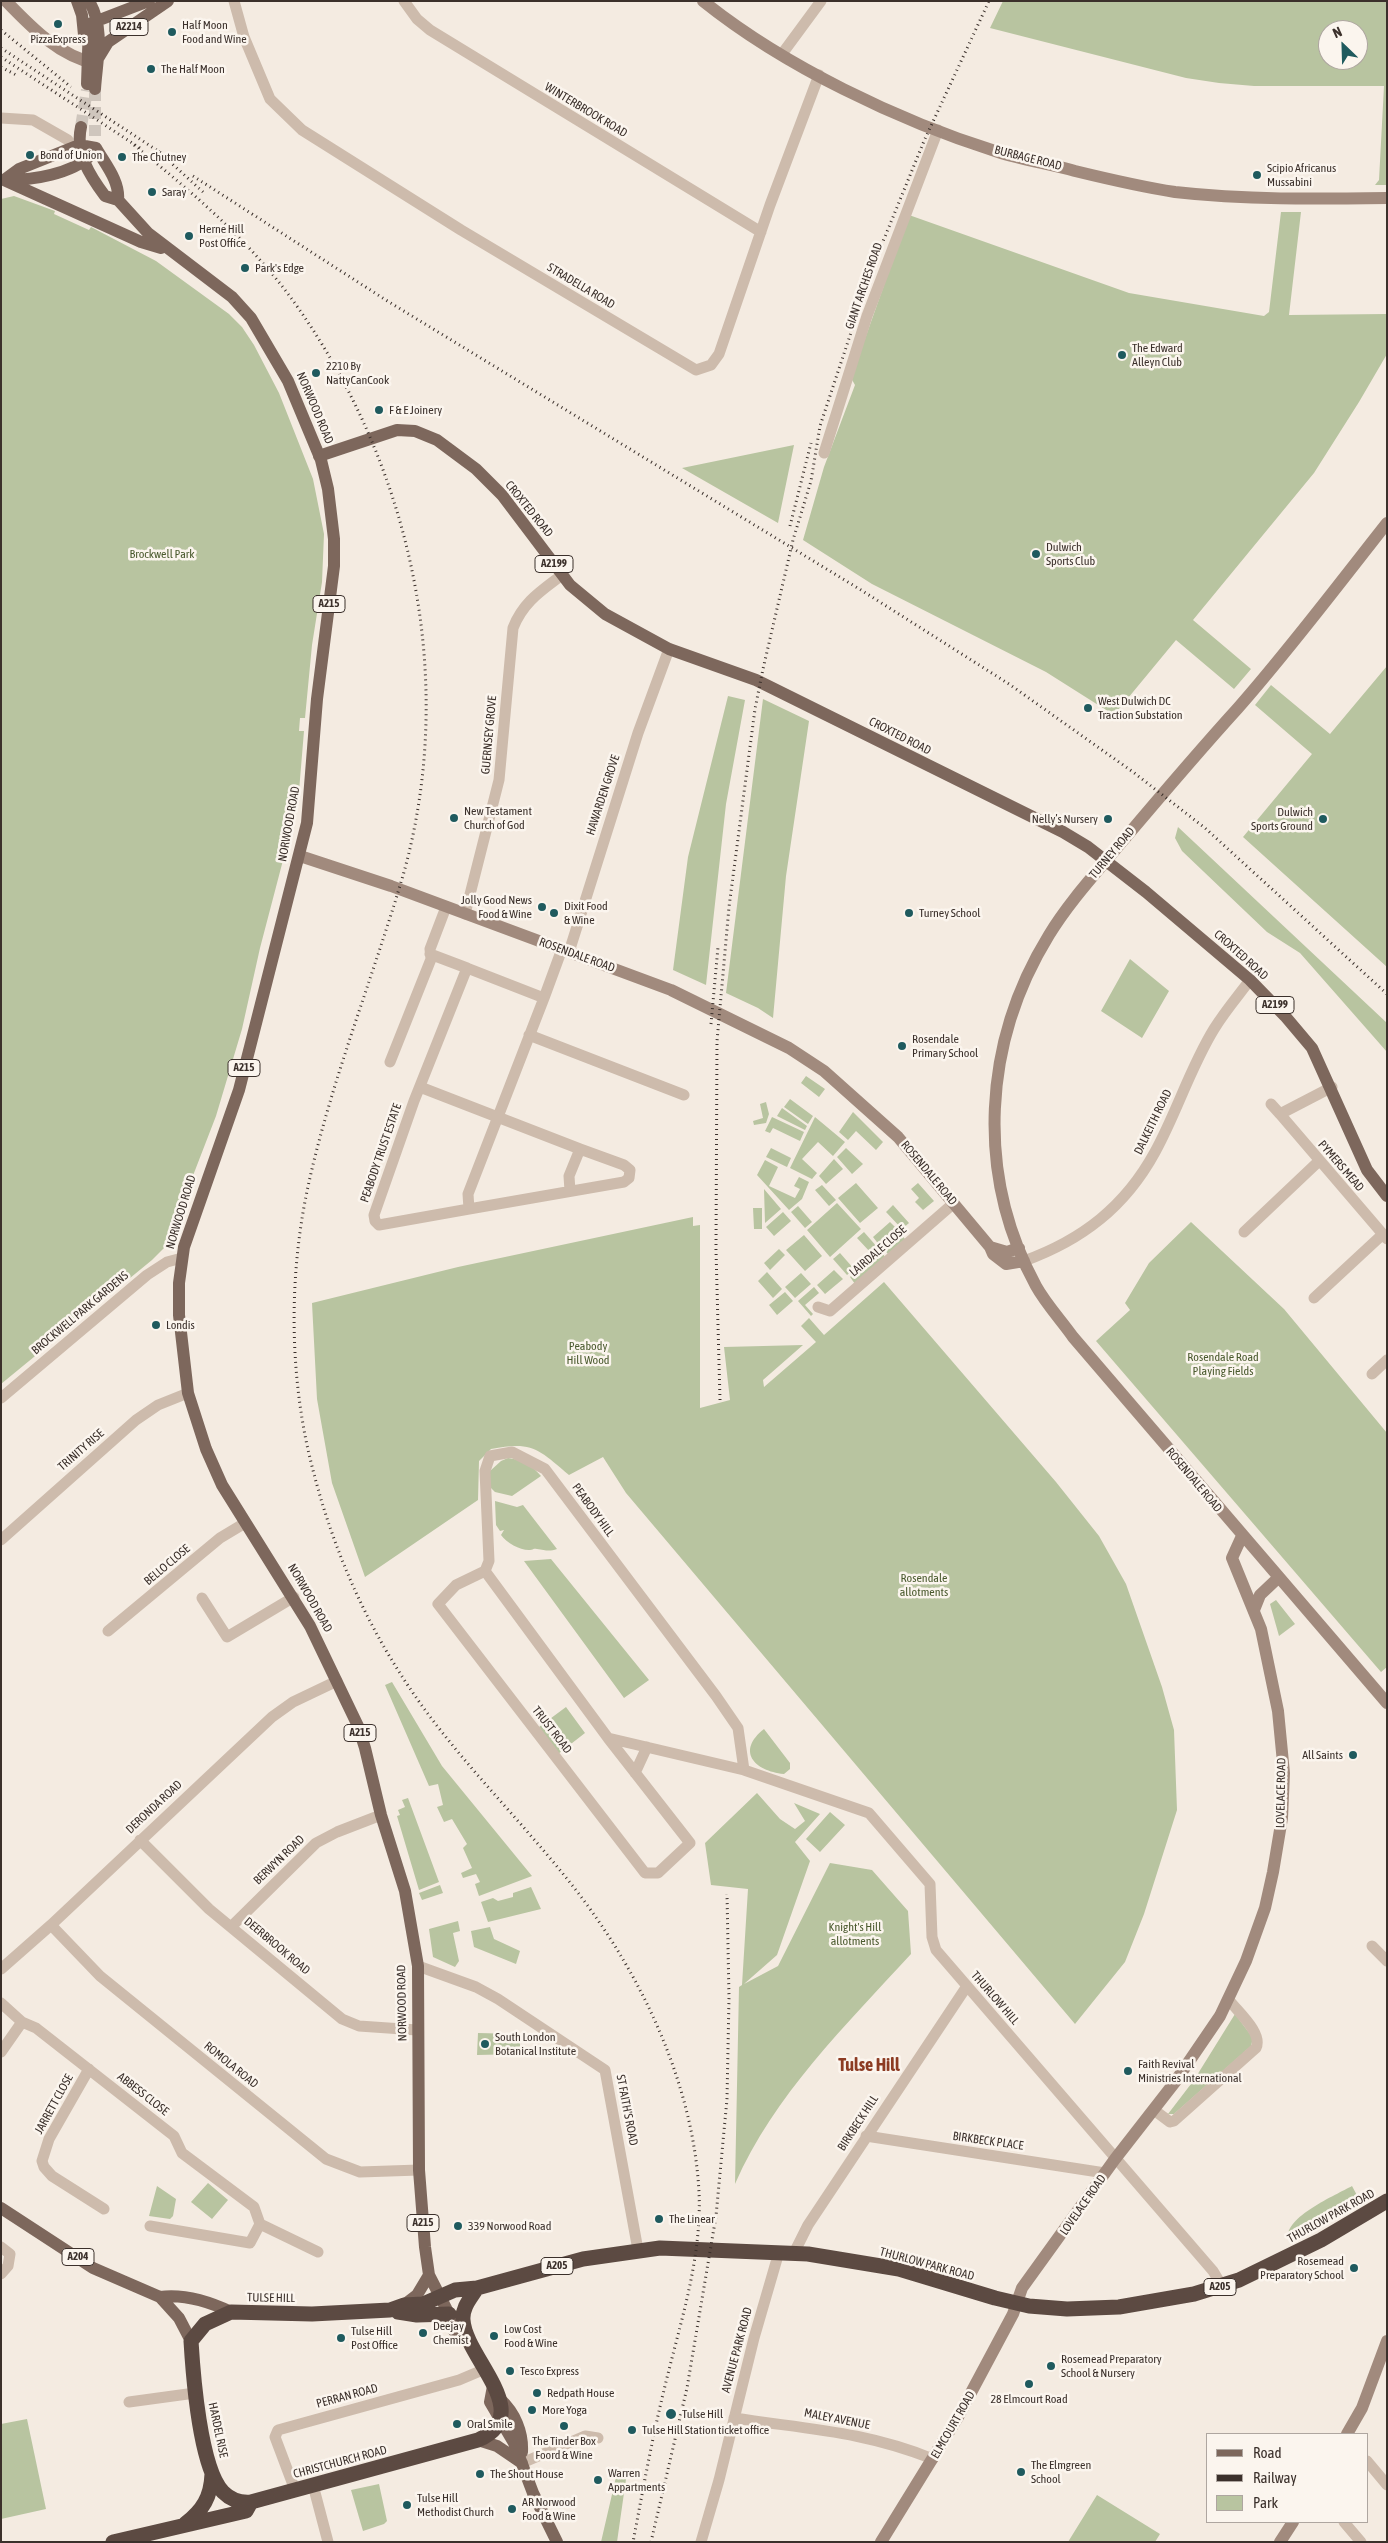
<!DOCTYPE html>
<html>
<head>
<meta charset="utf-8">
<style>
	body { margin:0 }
	#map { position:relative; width:1388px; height:2543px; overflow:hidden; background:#f4ebe1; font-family:"Asap Condensed",sans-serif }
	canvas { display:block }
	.frame { position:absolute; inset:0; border:2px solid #3b302b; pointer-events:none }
	.legend { position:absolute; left:1206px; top:2433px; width:162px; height:90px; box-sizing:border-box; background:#fbf5ee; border:1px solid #aea6a0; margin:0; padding:6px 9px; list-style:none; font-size:15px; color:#3b302b }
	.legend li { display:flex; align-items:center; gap:10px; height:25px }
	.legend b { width:25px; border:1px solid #aea6a0 }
	.north { position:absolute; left:1318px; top:20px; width:50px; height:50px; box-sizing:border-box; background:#fbf5ee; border:1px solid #aea6a0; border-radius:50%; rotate:336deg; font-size:14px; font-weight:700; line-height:20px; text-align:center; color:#3b302b }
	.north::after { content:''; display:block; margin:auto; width:18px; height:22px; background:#1f5a5e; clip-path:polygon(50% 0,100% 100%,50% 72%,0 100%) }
</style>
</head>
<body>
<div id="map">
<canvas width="1388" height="2543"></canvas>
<div class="frame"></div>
<ul class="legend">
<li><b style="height:6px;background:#7d675c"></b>Road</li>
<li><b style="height:6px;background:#3b302b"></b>Railway</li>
<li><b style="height:14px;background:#b8c4a0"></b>Park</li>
</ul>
<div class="north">N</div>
</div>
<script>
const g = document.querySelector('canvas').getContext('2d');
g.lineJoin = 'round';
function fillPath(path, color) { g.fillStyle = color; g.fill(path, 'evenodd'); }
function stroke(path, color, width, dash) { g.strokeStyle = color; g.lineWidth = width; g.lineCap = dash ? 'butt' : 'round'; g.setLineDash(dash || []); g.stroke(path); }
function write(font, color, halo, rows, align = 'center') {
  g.font = font + ' "Asap Condensed",sans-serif'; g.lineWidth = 5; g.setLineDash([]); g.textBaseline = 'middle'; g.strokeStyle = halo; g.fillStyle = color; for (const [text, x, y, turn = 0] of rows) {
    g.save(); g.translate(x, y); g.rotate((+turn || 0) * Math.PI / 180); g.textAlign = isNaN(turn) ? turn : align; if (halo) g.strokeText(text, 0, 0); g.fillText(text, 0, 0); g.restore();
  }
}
fillPath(new Path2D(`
	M1003,1H1387V185H1375L1379,180L1384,86H1254L1219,83L1186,78L990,28ZM1328,30H1358V60H1328Z
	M14,196L55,211L54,214L89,230L91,227L156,261L229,314L242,327L254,345L279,393L313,479L324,534L322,582L312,645L305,718H300L299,731H304L298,803L260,948L242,1029L216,1116L172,1230L170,1242L152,1260L1,1384V199Z
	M1281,212H1301L1289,315L1387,314V354L1359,402L1314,473L1193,620L1251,669L1234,689L1176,640L1114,715L1046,672L872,584L803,540L824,467L855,385L851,378L909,215L1129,293L1264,316L1269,312Z
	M794,445L778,523L682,468Z
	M1387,666V967L1243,837L1312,754L1255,705L1271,685L1330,734Z
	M728,696L745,700L726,804L706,985L673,970L688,857Z
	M763,699L809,721L786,876L773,1018L758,1008L726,993Z
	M1178,827L1387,1023V1052L1300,953L1267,932L1182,851L1175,838Z
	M1130,959L1169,991L1142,1038L1101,1011Z
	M806,1076L825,1089L819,1097L801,1083Z
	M790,1099L813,1116L808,1124L784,1107Z
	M766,1102L769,1114L766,1123L754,1125L753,1121L763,1118L760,1104Z
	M782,1108L807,1126L805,1130L777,1116Z
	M853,1112L883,1142L876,1150L856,1131L848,1140L839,1132Z
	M772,1117L804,1132L800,1141L773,1128L770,1133L765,1131Z
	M815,1117L845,1142L833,1156L818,1142L802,1159L817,1173L812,1179L790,1168Z
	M771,1148L791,1158L787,1167L766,1157Z
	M846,1148L863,1164L852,1174L837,1157Z
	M834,1159L843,1169L826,1184L819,1176Z
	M765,1160L778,1167L769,1186L795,1198L800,1189L794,1186L799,1177L809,1182L802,1199L789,1210L757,1175Z
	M856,1183L878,1208L860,1223L838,1198Z
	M918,1183L934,1201L923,1210L915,1202L919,1198L911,1189Z
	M822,1185L836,1200L829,1206L815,1190Z
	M764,1189L781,1209L765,1223Z
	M837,1203L861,1229L830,1257L807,1230Z
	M893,1205L909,1223L902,1229L886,1212Z
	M798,1206L812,1222L805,1228L791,1212Z
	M753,1208H762V1229H754Z
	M783,1212L791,1221L774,1236L766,1227Z
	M693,1217V1226L700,1225V1408L730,1400L724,1347L803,1345L763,1380L764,1387L816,1342L801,1326L809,1318L824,1335L884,1282L1056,1482L1099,1536L1126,1584L1162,1687L1174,1730L1177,1810L1144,1914L1125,1962L1075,2024L626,1493L603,1457L569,1475C538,1449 533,1441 491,1449L479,1461L478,1500L365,1577L332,1483L317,1399L312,1303L458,1267Z
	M890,1222L898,1230L880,1246L873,1237Z
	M1191,1222L1284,1309L1387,1433V1667L1381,1672L1096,1341L1130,1310L1125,1303L1149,1263Z
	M864,1232L878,1248L871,1253L857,1238Z
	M900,1233L905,1239L888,1254L883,1248Z
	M804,1235L822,1256L805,1271L786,1250Z
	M779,1249L785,1255L770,1270L764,1263Z
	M880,1250L885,1257L855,1284L850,1277Z
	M840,1253L854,1269L847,1275L833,1259Z
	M834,1270L843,1279L825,1294L817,1285Z
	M767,1272L782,1289L773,1298L758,1281Z
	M801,1273L811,1284L795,1298L785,1287Z
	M814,1287L819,1293L805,1305L813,1314L811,1316L798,1301Z
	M785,1292L793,1301L777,1315L769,1305Z
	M508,1458C521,1459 533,1466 541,1476L512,1496L495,1492L490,1487V1471L501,1461Z
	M495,1501L517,1507L523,1505L557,1549C549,1552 545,1550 537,1549C532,1548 534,1550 529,1550C519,1550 507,1543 501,1535L504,1530L500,1531L496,1525Z
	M551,1559L649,1680L624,1698L524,1561Z
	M1276,1600L1295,1624L1279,1636L1270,1604Z
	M392,1682L442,1766L532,1876L479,1896L475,1884L480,1882L476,1874L463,1878L461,1873L472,1868L463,1848L467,1844L452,1819L444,1822L437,1807L443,1805L438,1784L429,1786L385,1685Z
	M566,1707L585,1733L558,1754L539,1727Z
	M764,1729L790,1763V1769L784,1774C754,1771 736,1751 764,1729Z
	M757,1793L780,1819L795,1829L805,1821L794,1803L820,1814L795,1842L810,1861L777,1955L744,1984L778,1966L830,1863L872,1870L908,1911L911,1954C846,2025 774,2095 735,2184L739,1987L742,1985L748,1889L711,1885L705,1843Z
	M408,1798L439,1882L419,1890L397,1816L400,1815L398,1810L405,1807L402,1800Z
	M830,1812L845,1825L820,1852L806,1839Z
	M440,1885L443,1893L422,1900L419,1893Z
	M531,1887L541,1909L488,1922L481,1902L493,1898L498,1901L513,1897V1893Z
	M458,1921L460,1931L453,1933L459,1961L455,1967L433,1957L429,1929Z
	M490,1927L494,1939L520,1951L516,1964L474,1947L471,1931Z
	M1235,2014L1253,2038L1251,2046L1174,2114H1168L1194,2080Z
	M478,2033L520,2034V2054L477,2055Z
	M208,2183L228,2200L212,2219L191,2202Z
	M157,2186L176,2199L173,2216L170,2219L149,2216Z
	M1352,2186L1359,2199L1288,2239C1284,2217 1336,2195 1352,2186Z
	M27,2419L46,2509L1,2519V2424Z
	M616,2477L626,2479L617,2542H601Z
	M379,2484L387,2521L384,2524L363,2531L351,2490Z
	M1097,2495L1160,2534L1155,2542H1068Z`), '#b8c4a0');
stroke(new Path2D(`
	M95,89V136
	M81,127L87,90`), '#cfc6bd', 12, [12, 6]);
stroke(new Path2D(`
	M234,1L244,37L270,99L302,130L461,230L696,370L711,365L719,354L770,205L819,75
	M404,1L417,19L430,30L761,232
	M782,54L821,1
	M1,118L33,120L68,140
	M824,453L867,316L938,130
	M465,914L499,780L513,628C523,602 541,591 562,575
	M569,952L638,733L669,649
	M430,954L467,968L414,1101L374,1215L375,1221L379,1225L469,1209L468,1194L544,998L467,968
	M544,998L562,949
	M529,1035L684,1095
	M390,1062L431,959L430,949L446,907
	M420,1087L580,1149
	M1332,1087L1280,1114L1387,1239
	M1271,1104L1280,1114
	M469,1209L624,1182L629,1178L630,1170L624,1165L580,1149L569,1176L570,1191
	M1244,1232L1319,1161
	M1024,1261C1082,1240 1125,1207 1155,1152C1177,1112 1190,1068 1214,1029C1225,1011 1238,996 1250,980
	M1314,1298L1383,1234
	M818,1307L830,1311L954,1203
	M1372,1374L1387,1360
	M1,1398L147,1275L167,1262L182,1258
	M1,1540L136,1420L158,1405L188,1393
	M485,1571L608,1738L690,1843L658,1873H645L438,1604L456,1585Z
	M485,1571L489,1561L485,1471L490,1456L512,1452L545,1469L716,1696L738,1728L744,1770L608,1738
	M202,1598L227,1637L294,1597
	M108,1631L220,1538L245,1523
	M744,1770L869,1813L930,1884L932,1937L936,1950L1213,2271L1222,2286
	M635,1773L647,1747
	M140,1840L209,1909L342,2019L359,2026L417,2030
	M51,1925L100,1976L326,2159L360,2172L419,2170
	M232,1926L316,1843L337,1832L381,1815
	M1372,1946L1387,1961
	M418,1966L476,1987L498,1999L605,2070L638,2250
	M1,1969L51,1925L272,1717L293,1702L337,1681
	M1,2003L22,2022
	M1,2052L22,2022L36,2028L174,2136L182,2153L254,2207L260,2224
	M89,2069L49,2139L42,2161L44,2167L52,2176L104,2209
	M1154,2110L1170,2122L1174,2121L1256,2048C1263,2033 1238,2012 1229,2000
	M866,2136L1105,2173
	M260,2224L318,2252
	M150,2226L250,2243L260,2224
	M1,2247L10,2254L8,2266L1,2274
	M794,2253L808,2225L967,1986
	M129,2402L195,2393
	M734,2418C805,2429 864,2431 933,2459
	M1367,2461L1387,2485
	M522,2463L585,2436L598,2438
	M313,2485L328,2542
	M295,2490L275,2437L278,2430L459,2380L485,2369
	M1344,2522L1361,2542
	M701,2542L719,2480L754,2338L779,2252`), '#cdbbac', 11);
stroke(new Path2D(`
	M6,1C32,28 59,56 97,64
	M703,1C784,66 899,121 998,152C1023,160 1050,164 1075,171C1108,179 1142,187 1175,192C1245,200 1316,199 1387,198
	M1387,523C1338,585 1290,649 1238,708C1198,752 1159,798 1121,843C1096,873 1069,902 1049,935C983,1042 975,1174 1036,1286C1046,1304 1061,1320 1073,1337L1387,1703
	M300,856L391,886L671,990L789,1048L824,1071L898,1137L990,1247L1007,1252L1019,1248
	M990,1247L993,1254L1006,1264L1024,1261
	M1254,1610L1260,1595L1278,1578
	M1347,2434L1362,2408L1387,2341
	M881,2542L958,2417L1013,2314L1022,2288L1115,2159L1175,2082L1220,2016L1246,1961L1265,1908L1273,1872L1282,1818L1284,1773L1278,1711L1261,1629L1232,1558L1242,1536
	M1280,2542L1293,2522`), '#a18a7d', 12);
stroke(new Path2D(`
	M77,1L82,15L84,35
	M89,1C105,28 97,59 95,89
	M97,60L108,42L168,1
	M87,84L89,24L149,1
	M81,127C75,153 90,176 105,196L118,200L148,233L232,297L251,318L288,381L321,460L328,489L334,539V566L317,699L307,823L239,1090L184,1247L179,1283V1315L188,1393L206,1449L222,1485L310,1626L358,1726L365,1748L381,1815L405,1891L418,1966L419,2170L425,2247L429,2275L449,2314L457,2318
	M4,180L141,242L161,248
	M4,180L19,169L79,145L96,148C105,164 120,181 118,200
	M8,180C33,180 71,174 90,156
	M319,456L397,430L415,431L437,440L476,469L502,495L570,585L605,614L669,649L756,680L1063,832L1088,847L1146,892L1250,980L1285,1016L1312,1048L1367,1170L1387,1196
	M1,2208L93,2268L160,2297L179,2318L191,2341
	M160,2297C183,2294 210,2302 231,2312
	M404,2305L417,2295L429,2275
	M449,2314L454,2331L469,2340
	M493,2386L490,2402L514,2443L533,2493L557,2542
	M500,2399C515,2413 523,2432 522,2452
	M478,2440L497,2446L522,2463`), '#7d675c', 12);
stroke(new Path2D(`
	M477,2288C471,2298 462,2307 463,2320C465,2358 537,2414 478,2440L251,2502C240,2503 230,2499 223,2492C200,2468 193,2374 191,2341L205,2324L231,2312L312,2314L390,2310L404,2305L423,2304L455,2290L477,2288L583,2259L660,2248L808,2254L899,2269L995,2298L1029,2306L1067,2309L1119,2307L1194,2294L1239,2280L1321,2240L1387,2201
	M398,2312L417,2315L449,2314
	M185,2524C203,2510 211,2497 212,2474
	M113,2542L246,2511L251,2502`), '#5c4a42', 15);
stroke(new Path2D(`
	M1,30L71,87
	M1,48L164,155
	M1,57L140,148
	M1,67L18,76
	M134,145C192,192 250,241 294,302C412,467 459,682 402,879C372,980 332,1079 309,1182C290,1267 289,1360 307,1445C326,1531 359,1613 409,1687C455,1756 516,1815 568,1880C638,1967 693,2080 699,2192C702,2259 680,2323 665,2386C652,2438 643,2490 633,2542
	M158,151L203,192
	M193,176L389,302L861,590L1009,684L1133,772L1205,828L1387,994
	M790,526L811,443
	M711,1024L718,947
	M720,1400L716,1250L717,1041L729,907L755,709L763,669L793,540L811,481L820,426L873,266L924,141L989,1
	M651,2542L687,2388L716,2216L727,2099L729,1998L727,1894`), '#3b302b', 3, [1, 4]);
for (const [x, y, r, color] of [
	[58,24,5,"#1f5a5e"],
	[172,32,5,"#1f5a5e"],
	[151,69,5,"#1f5a5e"],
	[30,155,5,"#1f5a5e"],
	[122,157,5,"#1f5a5e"],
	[1257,175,5,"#1f5a5e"],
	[152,192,5,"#1f5a5e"],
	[189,236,5,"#1f5a5e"],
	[245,268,5,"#1f5a5e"],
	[1122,355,5,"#1f5a5e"],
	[316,373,5,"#1f5a5e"],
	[379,410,5,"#1f5a5e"],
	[1036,554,5,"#1f5a5e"],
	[1088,708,5,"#1f5a5e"],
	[454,818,5,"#1f5a5e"],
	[1108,819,5,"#1f5a5e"],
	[1323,819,5,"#1f5a5e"],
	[542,907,5,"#1f5a5e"],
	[554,913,5,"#1f5a5e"],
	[909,913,5,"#1f5a5e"],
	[902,1046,5,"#1f5a5e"],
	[156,1325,5,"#1f5a5e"],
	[1353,1755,5,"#1f5a5e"],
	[485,2044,5,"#1f5a5e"],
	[1128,2071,5,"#1f5a5e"],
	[659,2219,5,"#1f5a5e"],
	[458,2226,5,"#1f5a5e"],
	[1354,2268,5,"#1f5a5e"],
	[423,2333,5,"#1f5a5e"],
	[494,2336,5,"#1f5a5e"],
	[341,2338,5,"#1f5a5e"],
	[1051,2366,5,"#1f5a5e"],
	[510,2371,5,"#1f5a5e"],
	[1029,2384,5,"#1f5a5e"],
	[537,2393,5,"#1f5a5e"],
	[532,2410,5,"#1f5a5e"],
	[671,2414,6,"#1f5a5e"],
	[457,2424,5,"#1f5a5e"],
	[564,2426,5,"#1f5a5e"],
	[632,2430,5,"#1f5a5e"],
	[1021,2472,5,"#1f5a5e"],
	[480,2474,5,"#1f5a5e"],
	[598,2480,5,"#1f5a5e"],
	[407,2505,5,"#1f5a5e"],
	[512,2509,5,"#1f5a5e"]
]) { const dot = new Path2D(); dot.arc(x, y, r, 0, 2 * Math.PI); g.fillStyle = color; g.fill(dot); stroke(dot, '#fbf5ee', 2); }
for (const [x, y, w] of [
	[129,27,38],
	[554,564,38],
	[329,604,32],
	[1275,1005,38],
	[244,1068,32],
	[360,1733,32],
	[423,2223,32],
	[78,2257,32],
	[557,2266,32],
	[1220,2287,32]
]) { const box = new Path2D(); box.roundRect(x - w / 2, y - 8.5, w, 17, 4); g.fillStyle = '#fbf5ee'; g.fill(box); stroke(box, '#3b302b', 1); }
write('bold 11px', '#3b302b', null, [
	["A2214",129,27],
	["A2199",554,564],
	["A215",329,604],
	["A2199",1275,1005],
	["A215",244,1068],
	["A215",360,1733],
	["A215",423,2223],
	["A204",78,2257],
	["A205",557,2266],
	["A205",1220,2287]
]);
write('12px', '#3b302b', '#fbf5ee', [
	["Half Moon",182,25],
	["Food and Wine",182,39],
	["PizzaExpress",58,39,"center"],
	["The Half Moon",161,69],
	["Bond of Union",40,155],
	["The Chutney",132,157],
	["Scipio Africanus",1267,168],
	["Mussabini",1267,182],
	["Saray",162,192],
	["Herne Hill",199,229],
	["Post Office",199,243],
	["Park's Edge",255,268],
	["The Edward",1132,348],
	["Alleyn Club",1132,362],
	["2210 By",326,366],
	["NattyCanCook",326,380],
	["F & E Joinery",389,410],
	["Dulwich",1046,547],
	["Sports Club",1046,561],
	["West Dulwich DC",1098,701],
	["Traction Substation",1098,715],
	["New Testament",464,811],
	["Church of God",464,825],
	["Dulwich",1313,812,"right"],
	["Sports Ground",1313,826,"right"],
	["Nelly’s Nursery",1098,819,"right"],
	["Jolly Good News",532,900,"right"],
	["Food & Wine",532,914,"right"],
	["Dixit Food",564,906],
	["& Wine",564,920],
	["Turney School",919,913],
	["Rosendale",912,1039],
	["Primary School",912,1053],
	["Londis",166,1325],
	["All Saints",1343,1755,"right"],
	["South London",495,2037],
	["Botanical Institute",495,2051],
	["Faith Revival",1138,2064],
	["Ministries International",1138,2078],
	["The Linear",669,2219],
	["339 Norwood Road",468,2226],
	["Rosemead",1344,2261,"right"],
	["Preparatory School",1344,2275,"right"],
	["Deejay",433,2326],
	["Chemist",433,2340],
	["Low Cost",504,2329],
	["Food & Wine",504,2343],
	["Tulse Hill",351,2331],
	["Post Office",351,2345],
	["Rosemead Preparatory",1061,2359],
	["School & Nursery",1061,2373],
	["Tesco Express",520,2371],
	["Redpath House",547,2393],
	["28 Elmcourt Road",1029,2399,"center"],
	["More Yoga",542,2410],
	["Tulse Hill",682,2414],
	["Oral Smile",467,2424],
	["Tulse Hill Station ticket office",642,2430],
	["The Tinder Box",564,2441,"center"],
	["Foord & Wine",564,2455,"center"],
	["The Elmgreen",1031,2465],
	["School",1031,2479],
	["Warren",608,2473],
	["Appartments",608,2487],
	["The Shout House",490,2474],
	["Tulse Hill",417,2498],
	["Methodist Church",417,2512],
	["AR Norwood",522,2502],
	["Food & Wine",522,2516]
], 'left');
write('12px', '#3b302b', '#fbf5ee', [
	["WINTERBROOK ROAD",586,110,31],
	["BURBAGE ROAD",1028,158,14],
	["STRADELLA ROAD",581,286,31],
	["GIANT ARCHES ROAD",864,286,-71],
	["NORWOOD ROAD",315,408,67],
	["CROXTED ROAD",529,509,51],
	["GUERNSEY GROVE",489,735,-85],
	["CROXTED ROAD",900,736,27],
	["HAWARDEN GROVE",603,795,-72],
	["NORWOOD ROAD",289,824,-80],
	["TURNEY ROAD",1112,853,-50],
	["ROSENDALE ROAD",577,955,20],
	["CROXTED ROAD",1241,955,42],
	["DALKEITH ROAD",1153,1122,-64],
	["PEABODY TRUST ESTATE",381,1153,-71],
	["PYMERS MEAD",1341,1166,49],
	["ROSENDALE ROAD",929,1173,50],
	["NORWOOD ROAD",181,1212,-73],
	["LAIRDALE CLOSE",878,1251,-41],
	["BROCKWELL PARK GARDENS",80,1313,-40],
	["TRINITY RISE",81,1450,-41],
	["ROSENDALE ROAD",1194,1480,50],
	["PEABODY HILL",593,1510,54],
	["BELLO CLOSE",167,1565,-40],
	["NORWOOD ROAD",310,1598,60],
	["TRUST ROAD",552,1730,52],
	["LOVELACE ROAD",1281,1793,-89],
	["DERONDA ROAD",154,1807,-43],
	["BERWYN ROAD",279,1860,-44],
	["DEERBROOK ROAD",277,1946,40],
	["THURLOW HILL",995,1998,49],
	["NORWOOD ROAD",402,2003,-91],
	["ROMOLA ROAD",231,2065,39],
	["ABBESS CLOSE",143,2094,38],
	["JARRETT CLOSE",54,2104,-61],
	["ST FAITH'S ROAD",627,2110,79],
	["BIRKBECK HILL",858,2123,-57],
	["BIRKBECK PLACE",988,2141,8],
	["LOVELACE ROAD",1083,2205,-55],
	["THURLOW PARK ROAD",1331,2216,-29],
	["THURLOW PARK ROAD",927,2264,15],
	["TULSE HILL",271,2298,1],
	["AVENUE PARK ROAD",737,2350,-75],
	["PERRAN ROAD",347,2396,-15],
	["MALEY AVENUE",837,2419,11],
	["ELMCOURT ROAD",953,2425,-60],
	["HARDEL RISE",218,2430,78],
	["CHRISTCHURCH ROAD",340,2462,-15]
]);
write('12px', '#4a5a2e', '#fbf5ee', [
	["Brockwell Park",162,554],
	["Peabody",588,1346],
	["Hill Wood",588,1360],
	["Rosendale Road",1223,1357],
	["Playing Fields",1223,1371],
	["Rosendale",924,1578],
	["allotments",924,1592],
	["Knight's Hill",855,1927],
	["allotments",855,1941]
]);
write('bold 18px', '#8c3b22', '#fbf5ee', [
	["Tulse Hill",869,2065]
]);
</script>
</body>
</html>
